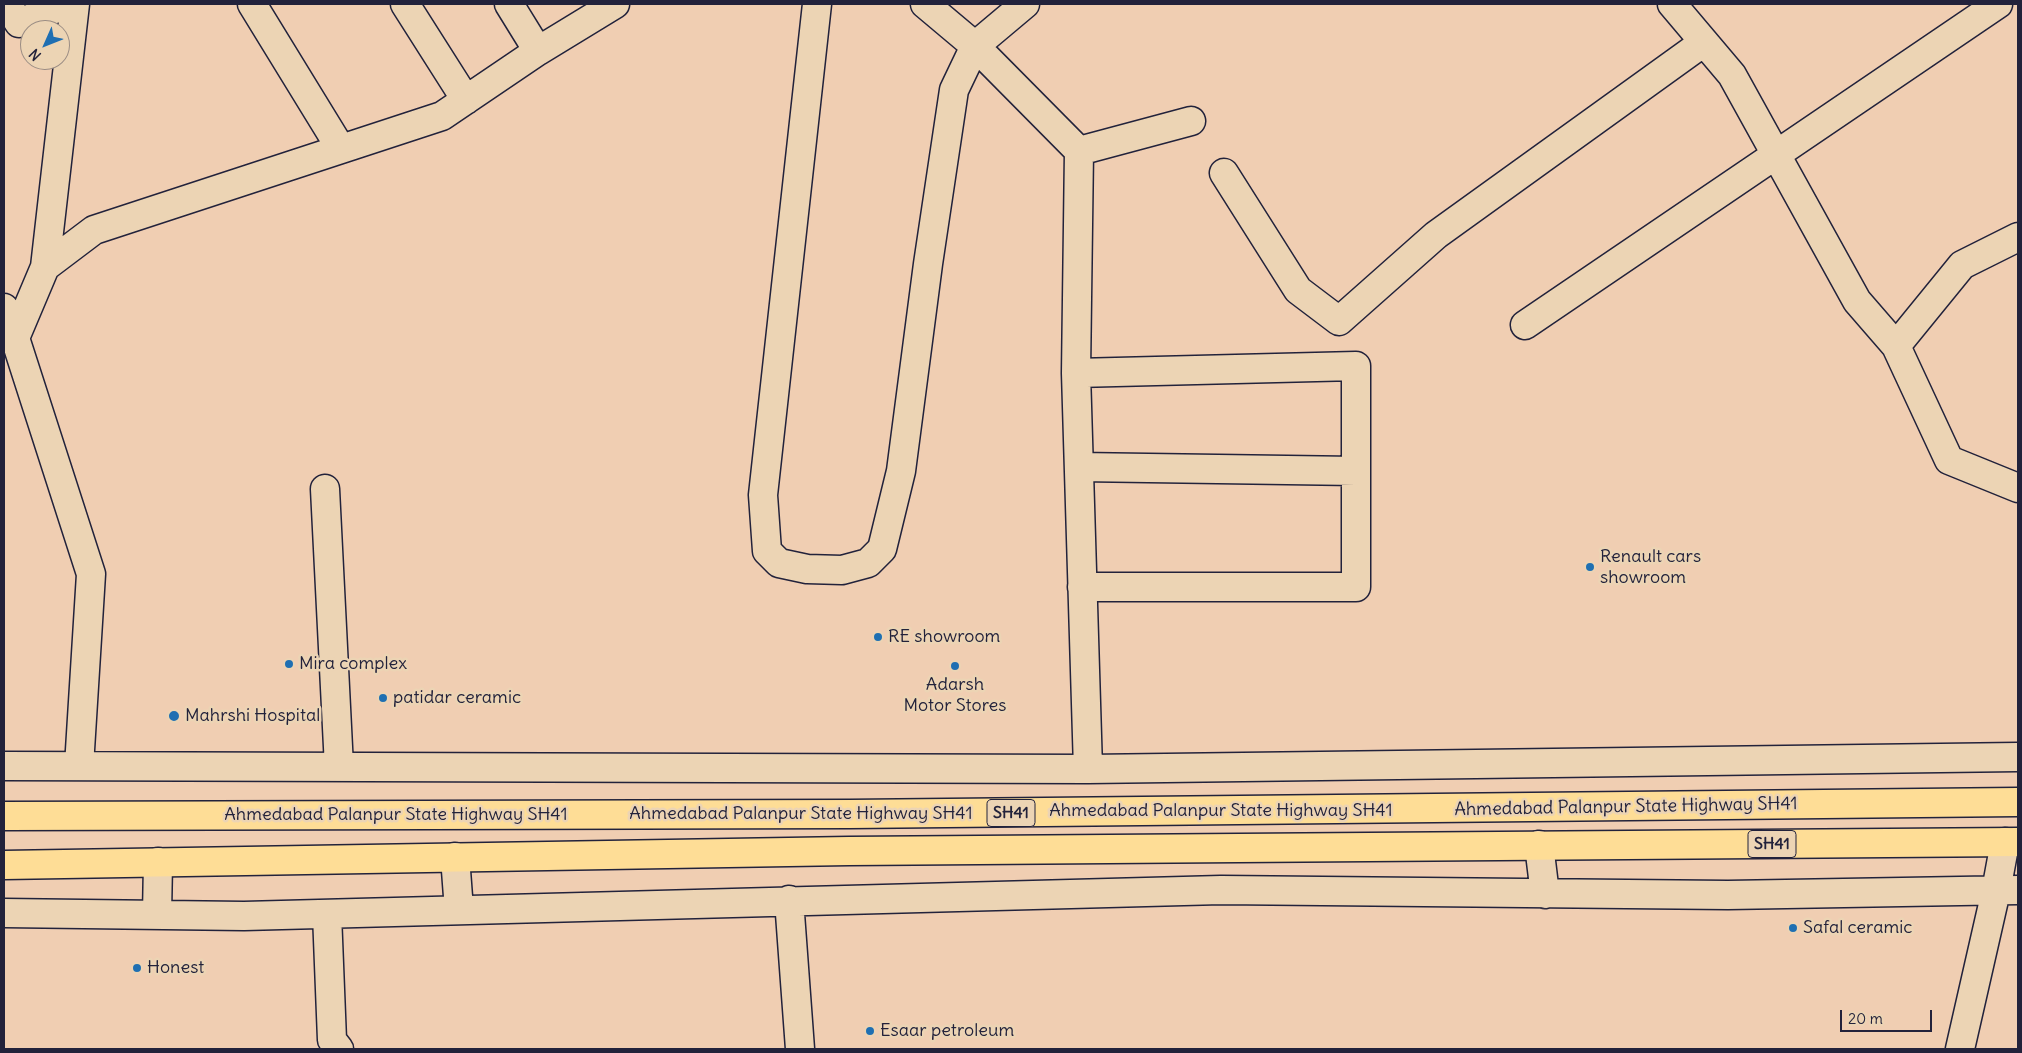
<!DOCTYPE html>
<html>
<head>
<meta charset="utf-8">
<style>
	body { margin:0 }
	#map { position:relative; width:2022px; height:1053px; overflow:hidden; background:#f0ceb2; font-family:Delius,sans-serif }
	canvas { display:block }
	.frame { position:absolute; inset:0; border:5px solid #22223b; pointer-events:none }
	.north { position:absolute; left:20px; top:20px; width:50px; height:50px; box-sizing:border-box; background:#ecd4b4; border:1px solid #9b8d84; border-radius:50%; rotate:226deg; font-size:14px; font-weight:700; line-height:20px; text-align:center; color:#22223b }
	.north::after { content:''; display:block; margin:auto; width:18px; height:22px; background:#1f6fb2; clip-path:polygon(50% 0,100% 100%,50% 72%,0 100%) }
	.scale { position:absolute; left:1840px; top:1010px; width:92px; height:22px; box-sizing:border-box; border:2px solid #22223b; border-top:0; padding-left:6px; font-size:15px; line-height:18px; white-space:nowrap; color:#22223b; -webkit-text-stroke:4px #ecd4b4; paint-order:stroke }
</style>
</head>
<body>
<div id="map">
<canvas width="2022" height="1053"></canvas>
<div class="frame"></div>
<div class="north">N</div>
<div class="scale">20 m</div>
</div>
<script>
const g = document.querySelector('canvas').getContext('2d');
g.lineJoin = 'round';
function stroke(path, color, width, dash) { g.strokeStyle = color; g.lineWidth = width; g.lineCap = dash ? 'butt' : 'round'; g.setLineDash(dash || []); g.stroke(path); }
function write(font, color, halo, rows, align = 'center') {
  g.font = font + ' Delius,sans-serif'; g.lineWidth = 5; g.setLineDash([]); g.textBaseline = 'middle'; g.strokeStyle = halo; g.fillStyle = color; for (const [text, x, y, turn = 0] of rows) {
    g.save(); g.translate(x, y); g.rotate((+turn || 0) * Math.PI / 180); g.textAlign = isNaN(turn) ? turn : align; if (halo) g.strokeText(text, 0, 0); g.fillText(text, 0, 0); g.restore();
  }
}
const minor = new Path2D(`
	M7,4L19,23L67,4
	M252,4L341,149
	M405,4L466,100
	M817,4L763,495L767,551L779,563L807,569L842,570L868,563L882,549L901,471L928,264L954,90L975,46L1025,4
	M925,4L975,46L1079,151L1076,373L1088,769
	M1672,4L1732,75L1857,301L1896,346
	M538,51L615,4
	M1079,151L1191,121
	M1224,173L1298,290L1339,321L1436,235L1704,42
	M2018,237L1962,265L1896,346L1949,460L2018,488
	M45,267L75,4
	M4,308L15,338L91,574L79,766
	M1525,325L1998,4
	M15,338L45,267L94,230L442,116L538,51L509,4
	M1076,373L1356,366V587H1082
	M1079,467L1356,471
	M325,489L339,767
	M4,766L1088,769L2018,757
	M1539,845L1545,894
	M455,857L459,910
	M789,900L800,1049
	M4,913L244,916L1221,890L1728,895L2018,890
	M327,914L332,1040L339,1049
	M157,915L158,862
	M1960,1049L1996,891L2005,842`);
const major = new Path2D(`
	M4,816L850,814L2018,802
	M4,865L849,851L2018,842`);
stroke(minor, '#22223b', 31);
stroke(major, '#22223b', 31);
stroke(minor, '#ecd4b4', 28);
stroke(major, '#fedd96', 28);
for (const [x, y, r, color] of [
	[1590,567,5,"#1f6fb2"],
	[878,637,5,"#1f6fb2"],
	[289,664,5,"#1f6fb2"],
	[955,666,5,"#1f6fb2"],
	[383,698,5,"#1f6fb2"],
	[174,716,6,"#1f6fb2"],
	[1793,928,5,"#1f6fb2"],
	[137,968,5,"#1f6fb2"],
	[870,1031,5,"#1f6fb2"]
]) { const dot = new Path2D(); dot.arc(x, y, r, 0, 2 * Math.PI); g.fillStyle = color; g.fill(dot); stroke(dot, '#ecd4b4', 2); }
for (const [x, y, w] of [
	[1011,813,48],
	[1772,844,48]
]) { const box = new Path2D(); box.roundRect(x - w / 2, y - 13.5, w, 27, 4); g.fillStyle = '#ecd4b4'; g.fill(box); stroke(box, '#22223b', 1); }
write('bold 16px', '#22223b', null, [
	["SH41",1011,813],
	["SH41",1772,844]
]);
write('18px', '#22223b', '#ecd4b4', [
	["Renault cars",1600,557],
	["showroom",1600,578],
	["RE showroom",888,637],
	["Mira complex",299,664],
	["Adarsh",955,685,"center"],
	["Motor Stores",955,706,"center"],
	["patidar ceramic",393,698],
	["Mahrshi Hospital",185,716],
	["Safal ceramic",1803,928],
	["Honest",147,968],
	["Esaar petroleum",880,1031]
], 'left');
write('18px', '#22223b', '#ecd4b4', [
	["Ahmedabad Palanpur State Highway SH41",1626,807,-1],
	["Ahmedabad Palanpur State Highway SH41",1221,811],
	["Ahmedabad Palanpur State Highway SH41",801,814],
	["Ahmedabad Palanpur State Highway SH41",396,815]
]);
</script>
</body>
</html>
